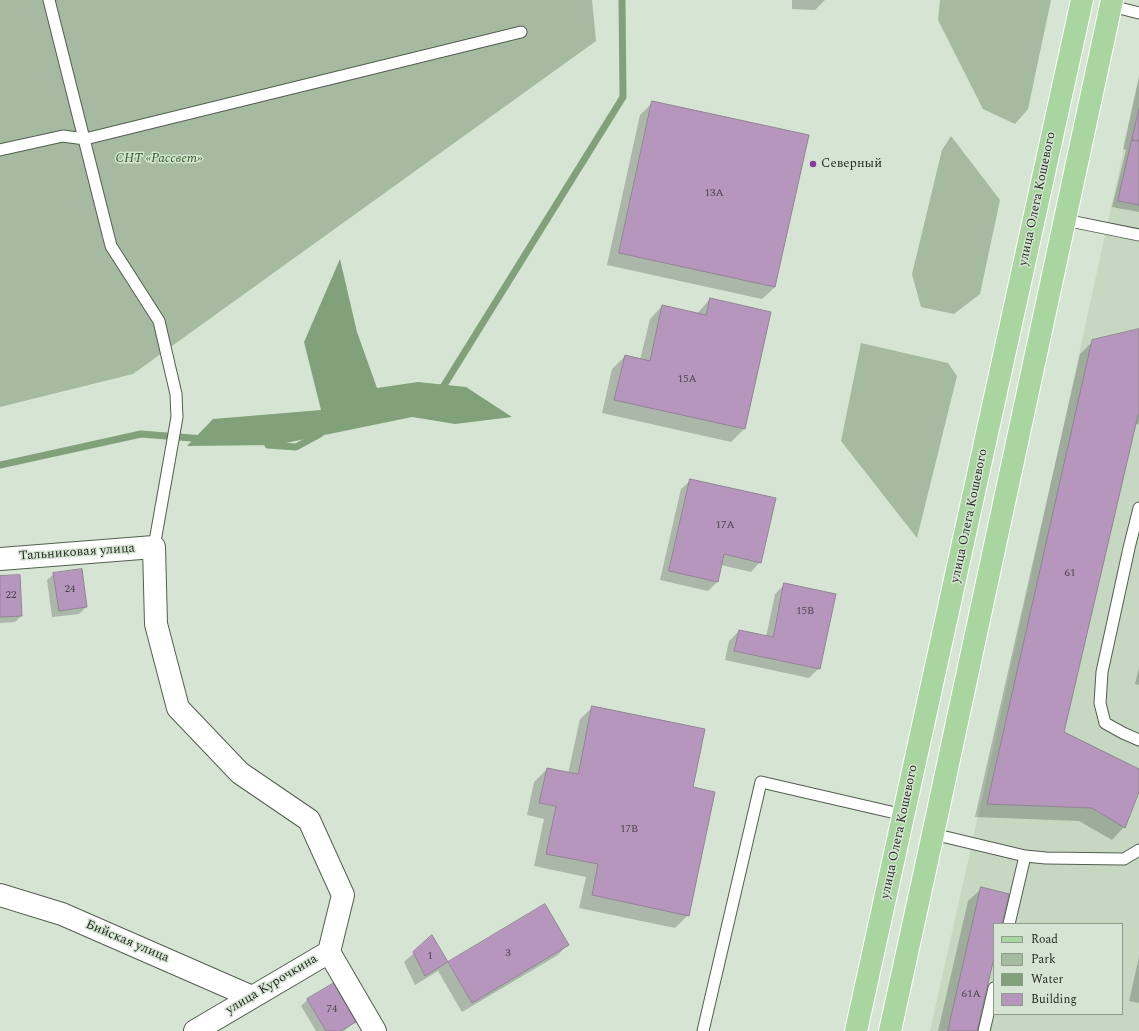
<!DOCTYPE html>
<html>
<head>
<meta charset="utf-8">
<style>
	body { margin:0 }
	#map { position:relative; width:1139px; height:1031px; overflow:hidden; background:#d6e5d3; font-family:Spectral,serif }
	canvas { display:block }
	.legend { position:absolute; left:993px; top:923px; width:130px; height:92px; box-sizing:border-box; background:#d6e5d3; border:1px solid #909b8e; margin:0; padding:5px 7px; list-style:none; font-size:12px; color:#272c26 }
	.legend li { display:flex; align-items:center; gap:8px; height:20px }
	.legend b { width:20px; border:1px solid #909b8e }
</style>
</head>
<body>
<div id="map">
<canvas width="1139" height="1031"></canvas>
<ul class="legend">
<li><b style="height:5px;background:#a9d6a0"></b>Road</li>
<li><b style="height:11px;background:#a5baa0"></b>Park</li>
<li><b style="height:11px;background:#80a17a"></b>Water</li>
<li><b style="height:11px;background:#b796be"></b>Building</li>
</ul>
</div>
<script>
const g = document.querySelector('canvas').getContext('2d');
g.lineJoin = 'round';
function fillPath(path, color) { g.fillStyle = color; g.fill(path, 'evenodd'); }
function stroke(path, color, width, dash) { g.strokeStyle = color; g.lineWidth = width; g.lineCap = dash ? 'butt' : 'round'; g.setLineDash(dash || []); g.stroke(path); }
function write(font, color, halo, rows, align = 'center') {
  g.font = font + ' Spectral,serif'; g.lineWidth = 3; g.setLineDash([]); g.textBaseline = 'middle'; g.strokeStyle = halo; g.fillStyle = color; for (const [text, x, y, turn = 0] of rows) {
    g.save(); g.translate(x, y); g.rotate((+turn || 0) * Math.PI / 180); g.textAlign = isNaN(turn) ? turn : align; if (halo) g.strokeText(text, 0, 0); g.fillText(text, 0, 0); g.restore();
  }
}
fillPath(new Path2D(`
	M1139,79V1031H930L993,749ZM994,924H1122V1014H994Z`), '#c6d8c2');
fillPath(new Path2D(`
	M0,0H592L596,41L133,374L0,407Z
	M940,0H1051L1028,109L1015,124L983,109L938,20Z
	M951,136L1000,200L980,294L954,314L921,307L912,274L942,150Z
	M861,343L948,363L957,376L917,538L841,441Z`), '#a5baa0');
fillPath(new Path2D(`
	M340,259L357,332L377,388L418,382L466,387L512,417L455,424L412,417L276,445L187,446L213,419L321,410L304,342Z`), '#80a17a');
fillPath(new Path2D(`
	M792,0H825L815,10L792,9Z
	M1139,76V212L1112,207L1126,150L1123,149Z
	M653,102L775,287L762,299L607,265L640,115Z
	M710,299L744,429L731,442L602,413L612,369L625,356L640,360L650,319L662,306L697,314Z
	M1139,330V424L1134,425L1062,733L1139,770V789L1124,827L1112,840L1079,821L975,817L1080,354L1093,341Z
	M691,480L760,562L751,572L721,565L717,582L708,591L660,580L681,489Z
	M54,574L86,607L79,614L52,617L47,580Z
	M0,577L21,616L15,622L0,623Z
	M785,584L819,668L809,678L725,660L729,641L739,631L766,637L775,594Z
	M1139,668V685L1135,684Z
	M593,707L692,788L688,915L675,928L579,908L586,877L534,866L544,819L527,815L534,782L547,769L568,774L580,719Z
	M981,889L1001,924H994V954L976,1031H938L968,901Z
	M544,906L567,945L558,955L462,1012L438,971L415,985L404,962L432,937L448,964Z
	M1139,957V1003L1129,1001Z
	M308,999L355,1022L344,1031H316L301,1006Z`), '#0003');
stroke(new Path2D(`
	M438,389L443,387L623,97L622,0
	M268,445L296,447L320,434
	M0,465L141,434L204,439`), '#80a17a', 7);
const building = new Path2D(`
	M652,101L809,135L775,287L619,253Z
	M1139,109V141L1132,140Z
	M1132,140L1139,141V205L1118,201Z
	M710,298L771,312L745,429L614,400L625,355L650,361L662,305L706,315Z
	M1139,329V415H1138L1064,732L1139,769V792L1125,828L1092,808L987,804L1092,340Z
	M690,479L776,498L761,563L724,554L718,582L669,571Z
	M82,569L87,607L59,611L53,573Z
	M20,575L22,616L0,617V576Z
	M784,583L836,594L820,669L734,651L739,630L773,637Z
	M592,706L705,729L693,787L715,792L689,916L592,895L598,864L546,854L556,806L539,803L547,768L578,774Z
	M981,887L1009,894L1002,924H994V958L977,1031H948Z
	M545,904L569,945L472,1003L448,962Z
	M432,935L448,962L425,976L413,952Z
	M334,983L356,1022L340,1031H326L307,999Z`);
fillPath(building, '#b796be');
stroke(building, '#918494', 1);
const lane = new Path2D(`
	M49,0L111,246L159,321L176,394L177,417L154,547
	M1111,6L1139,13
	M0,150L63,136L85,139L521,32
	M1065,220L1139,235
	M1139,508L1129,548L1102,672L1100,703L1105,723L1123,733L1139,740
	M933,834L1025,856L1046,858L1124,859L1139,850
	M1009,924L1025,856
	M703,1031L761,782L904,815
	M984,1031L994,988`);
const street = new Path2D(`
	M0,559L154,547L156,624L178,708L240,773L309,820L343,895L329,952
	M0,895L62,914L252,997
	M329,952L375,1031
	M195,1031L329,952`);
const primary = new Path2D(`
	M856,1031L1082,0
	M890,1031L933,834L1112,0`);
stroke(lane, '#535f50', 13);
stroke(street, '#535f50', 24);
stroke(primary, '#fff', 24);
stroke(lane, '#fff', 11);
stroke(street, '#fff', 22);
stroke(primary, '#a9d6a0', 22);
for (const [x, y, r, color] of [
	[813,164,4,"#8f37a3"]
]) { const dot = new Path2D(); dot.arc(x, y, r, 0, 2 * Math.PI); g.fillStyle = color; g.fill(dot); stroke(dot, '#d6e5d3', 1.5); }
write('11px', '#4b464c', null, [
	["13А",714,194],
	["15А",687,380],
	["17А",725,526],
	["61",1070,574],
	["24",70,590],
	["22",11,596],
	["15В",805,612],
	["17В",629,830],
	["3",508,954],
	["1",430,957],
	["61А",971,995],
	["74",332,1010]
]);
write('italic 13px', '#2c5923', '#d6e5d3', [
	["СНТ «Рассвет»",159,159]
]);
write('13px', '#272c26', '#d6e5d3', [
	["Северный",821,164]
], 'left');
write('13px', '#272c26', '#d6e5d3', [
	["улица Олега Кошевого",1038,199,-78],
	["улица Олега Кошевого",970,516,-78],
	["Тальниковая улица",77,553,-4],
	["улица Олега Кошевого",900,832,-78],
	["Бийская улица",127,942,23],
	["улица Курочкина",272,985,-31]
]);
</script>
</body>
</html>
